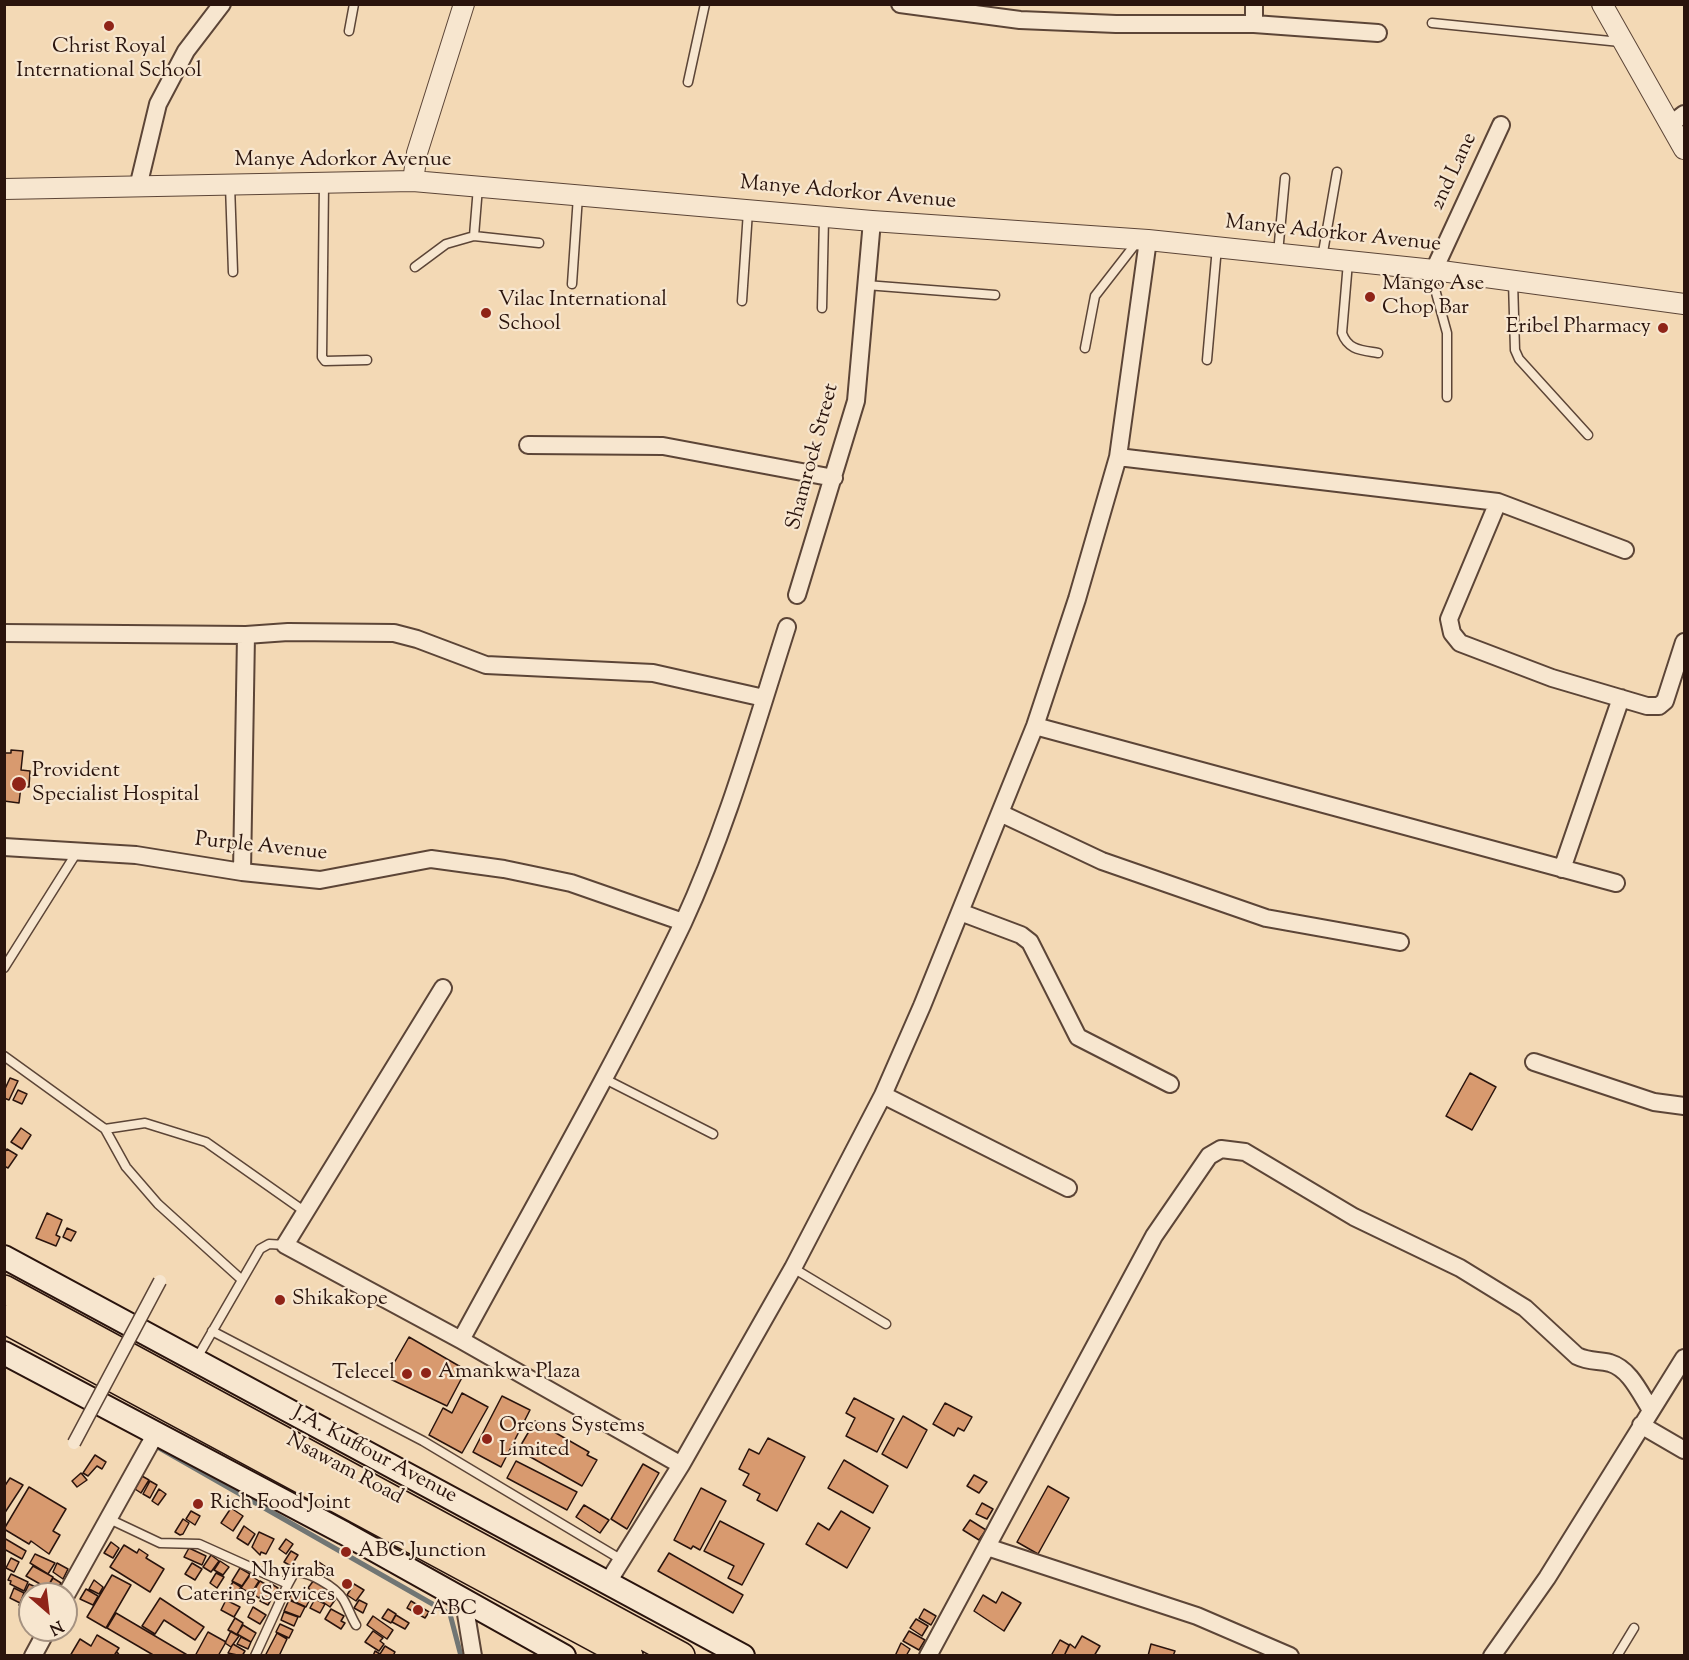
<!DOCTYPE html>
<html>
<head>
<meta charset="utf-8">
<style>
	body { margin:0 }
	#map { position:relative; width:1689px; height:1660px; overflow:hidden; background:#f3d9b5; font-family:"Sorts Mill Goudy",serif }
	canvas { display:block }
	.frame { position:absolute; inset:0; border:6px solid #2a140d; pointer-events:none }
	.north { position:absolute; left:18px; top:1582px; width:60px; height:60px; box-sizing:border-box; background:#f7e6cf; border:2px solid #a59281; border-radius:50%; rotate:152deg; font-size:16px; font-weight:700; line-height:24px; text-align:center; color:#2a140d }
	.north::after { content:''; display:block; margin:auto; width:21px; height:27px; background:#8f2418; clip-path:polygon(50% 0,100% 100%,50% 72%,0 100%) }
</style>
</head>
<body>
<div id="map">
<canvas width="1689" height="1660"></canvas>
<div class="frame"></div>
<div class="north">N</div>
</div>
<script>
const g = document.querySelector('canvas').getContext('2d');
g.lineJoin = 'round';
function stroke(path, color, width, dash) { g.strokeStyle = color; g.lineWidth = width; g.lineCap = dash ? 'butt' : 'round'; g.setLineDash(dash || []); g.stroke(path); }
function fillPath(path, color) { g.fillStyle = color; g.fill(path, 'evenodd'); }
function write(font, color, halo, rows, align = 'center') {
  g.font = font + ' "Sorts Mill Goudy",serif'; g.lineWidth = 4.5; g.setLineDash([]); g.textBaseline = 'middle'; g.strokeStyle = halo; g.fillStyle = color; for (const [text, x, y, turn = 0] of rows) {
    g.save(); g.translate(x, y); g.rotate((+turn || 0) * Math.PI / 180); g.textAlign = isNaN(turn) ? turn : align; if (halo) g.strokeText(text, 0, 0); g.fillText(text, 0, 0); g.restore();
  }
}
stroke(new Path2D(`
	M154,1445L450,1614L461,1656`), '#717674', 5);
const building = new Path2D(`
	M11,750L23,751L21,770L30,771L29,787L21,786L19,803L4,801V753H11Z
	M1470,1073L1496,1087L1472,1130L1446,1116Z
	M10,1078L18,1081L9,1100L4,1098V1091Z
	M18,1090L27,1094L22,1104L13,1100Z
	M21,1128L31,1135L22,1149L11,1142Z
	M7,1149L17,1155L8,1168L4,1166V1153Z
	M47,1213L62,1220L56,1235L60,1237L56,1246L36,1238Z
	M67,1228L76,1232L71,1241L63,1237Z
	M409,1337L466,1370L447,1406L386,1377Z
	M462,1393L488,1407L462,1453L429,1435L443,1408L452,1413Z
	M502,1396L530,1410L501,1467L473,1452Z
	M854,1398L894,1419L877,1452L846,1436L855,1418L846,1413Z
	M945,1403L972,1417L964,1431L958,1428L954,1436L933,1424Z
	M903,1416L927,1430L907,1468L882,1454Z
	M535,1421L589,1452L587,1455L597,1460L582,1486L518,1450Z
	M768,1438L805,1457L777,1511L757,1500L760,1494L743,1485L749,1474L739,1469L749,1449L759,1454Z
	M95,1455L106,1462L102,1469L97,1466L88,1476L83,1473Z
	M844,1460L888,1486L873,1513L828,1488Z
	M516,1461L577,1492L567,1510L507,1478Z
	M643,1464L659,1473L627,1529L611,1519Z
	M81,1473L87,1480L77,1487L72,1481Z
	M974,1475L987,1482L979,1493L967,1486Z
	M142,1476L149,1480L141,1493L135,1489Z
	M10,1478L23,1485L4,1514V1487Z
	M150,1481L157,1485L150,1498L143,1494Z
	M1048,1486L1069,1498L1038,1554L1017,1542Z
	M29,1487L66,1509L53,1531L60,1535L49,1554L31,1541L29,1544L4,1529Z
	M701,1488L726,1501L700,1550L693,1546L691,1549L674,1540Z
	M159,1489L166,1494L158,1505L152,1501Z
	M982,1503L993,1509L987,1519L976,1514Z
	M584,1505L609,1520L600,1533L576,1517Z
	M231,1508L243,1516L233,1531L221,1523Z
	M191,1511L200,1516L195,1525L186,1519Z
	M841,1511L870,1528L847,1568L806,1544L818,1523L829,1530Z
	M183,1519L189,1523L183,1534L180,1535L175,1532Z
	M970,1520L986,1530L979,1540L963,1530Z
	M720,1521L764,1544L742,1585L728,1578L734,1566L704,1551Z
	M244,1526L255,1534L248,1545L237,1538Z
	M259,1532L274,1539L266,1554L261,1552L260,1555L252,1547Z
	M4,1538L26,1551L22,1559L4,1549Z
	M286,1539L293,1544L286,1554L279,1549Z
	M111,1542L119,1548L113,1558L104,1553Z
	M124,1545L137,1553L139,1549L148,1555L146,1558L164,1569L150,1592L110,1567Z
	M189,1548L206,1556L202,1565L184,1557Z
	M291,1551L298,1555L291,1566L284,1562Z
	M669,1553L743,1595L733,1613L658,1571Z
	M35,1554L55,1563L48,1574L30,1563Z
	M211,1555L219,1561L211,1572L203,1567Z
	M11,1558L19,1562L14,1572L6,1568Z
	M220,1561L229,1567L223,1575L214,1570Z
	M319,1562L326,1567L321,1575L313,1570Z
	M57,1563L68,1569L63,1579L53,1572Z
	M192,1563L202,1569L195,1580L185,1574Z
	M33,1566L53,1577L47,1588L26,1576Z
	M240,1568L250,1574L242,1586L232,1581Z
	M216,1573L224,1577L217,1588L210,1583Z
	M11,1574L28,1582L24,1591L10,1584L11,1581L8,1580Z
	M112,1575L131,1585L106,1628L87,1617Z
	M250,1575L259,1581L251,1594L241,1588Z
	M53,1578L61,1583L55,1592L47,1588Z
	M94,1580L103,1587L99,1594L89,1589Z
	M314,1580L327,1590L321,1598L308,1588Z
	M260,1581L267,1585L259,1598L252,1593Z
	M233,1582L241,1587L233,1599L225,1594Z
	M270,1583L278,1588L268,1605L260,1601Z
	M29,1584L38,1588L35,1594H30L28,1609L19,1605Z
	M354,1584L364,1590L356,1601L347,1595Z
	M14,1588L24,1593L20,1603L10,1598Z
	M86,1589L98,1596L93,1605L80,1599Z
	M293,1590L311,1597L306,1607L289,1599Z
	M1002,1592L1021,1603L1004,1631L974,1611L983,1595L996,1603Z
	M325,1593L335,1600L330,1607L320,1600Z
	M160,1598L204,1627L195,1640L164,1620L155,1634L142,1626Z
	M315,1599L325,1604L320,1613L310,1608Z
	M226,1600L240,1607L234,1617L221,1610Z
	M289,1600L305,1607L300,1617L284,1611Z
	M359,1600L367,1604L363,1613L354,1608Z
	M411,1601L429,1612L425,1618L407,1608Z
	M253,1607L266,1615L260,1624L248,1617Z
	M331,1609L344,1616L341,1621L345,1623L341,1629L325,1619Z
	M388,1609L396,1614L391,1623L382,1618Z
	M924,1609L936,1616L931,1625L919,1618Z
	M284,1612L298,1617L294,1626L281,1620Z
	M116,1613L189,1656H155L107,1628Z
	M396,1615L409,1623L405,1629L392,1622Z
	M373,1616L393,1630L387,1639L367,1625Z
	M235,1618L243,1623L237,1635L228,1630Z
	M916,1619L928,1626L922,1636L910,1628Z
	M280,1624L293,1630L289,1638L276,1632Z
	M243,1625L256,1633L251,1642L237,1634Z
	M231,1631L239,1636L231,1647L225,1643Z
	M373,1631L383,1638L380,1641L384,1644L379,1651L365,1642Z
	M909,1631L925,1640L919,1650L903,1641Z
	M208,1632L226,1642L218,1656H195Z
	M277,1633L287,1639L279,1656H265Z
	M97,1635L119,1648L115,1654L117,1652L120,1656H70L80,1639L91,1646Z
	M1082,1636L1100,1646L1094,1656H1064L1070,1644L1075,1648Z
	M241,1637L251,1642L248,1649L237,1644Z
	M1060,1640L1069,1645L1064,1656H1054L1052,1654Z
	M901,1643L910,1649L906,1656H895Z
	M233,1644L245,1651L242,1656L228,1653Z
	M1151,1644L1175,1651L1173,1656H1148Z
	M385,1646L395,1652L393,1656H373L375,1651L380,1654Z`);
fillPath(building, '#d89a6f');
stroke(building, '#2a140d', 1.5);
const service = new Path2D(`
	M1432,23L1620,42
	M349,31L354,4
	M688,82L705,4
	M324,183L322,357L325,361L367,360
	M230,185L233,272
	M474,236L478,187
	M1278,253L1285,178
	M1322,258L1337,172
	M1348,262L1342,333C1348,350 1361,350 1378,353
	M415,267L446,244L474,236L539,243
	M1430,271L1447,333V397
	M1513,281L1515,350L1519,359L1588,435
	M572,284L578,196
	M866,285L995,295
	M742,301L748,211
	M822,308L824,218
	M1085,348L1095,296L1137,242
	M1207,360L1217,247
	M4,968L77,852
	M4,1056L105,1129L126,1167L158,1204L242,1280
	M603,1078L713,1134
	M105,1129L145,1123L206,1142L304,1211
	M793,1268L886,1324
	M212,1331L423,1441L622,1560
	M197,1358L260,1249L269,1244L285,1245
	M107,1518L160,1543L199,1544L288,1584L255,1656
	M288,1584L294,1573C308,1570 335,1587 343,1599C348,1607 351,1617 356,1625
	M1617,1656L1634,1628`);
const minor = new Path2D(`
	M900,4L1020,20L1116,24H1254L1378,33
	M1254,24V4
	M1671,124L1684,114
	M138,187L158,104L186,51L222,4
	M1434,270L1501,125
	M528,445L663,446L834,478
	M1118,457L1498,502L1625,550
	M1498,502L1449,619L1452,633L1460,643L1552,678L1647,706H1659L1665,701L1684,642
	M797,595L856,401L872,221
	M4,633L246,635L288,632L394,633L417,639L486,665L653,673L764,698
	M1035,726L1616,883
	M1000,813L1102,861L1266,918L1400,942
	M4,847L136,855L242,872L320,880L431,859L504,869L571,883L683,922
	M1562,869L1621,698
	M242,872L246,635
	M960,912L1021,935L1030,942L1078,1037L1170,1084
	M443,988L285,1245L461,1340L681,1465
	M1534,1062L1654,1102L1684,1106
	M883,1095L1068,1188
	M461,1340C536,1202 615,1065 683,923C727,828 755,727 787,627
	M1641,1425L1684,1450
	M987,1547L1197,1616L1290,1656
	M608,1582L681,1465L793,1268L883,1095L922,1006L1035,726L1077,599L1118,457L1148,240
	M66,1595L155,1435
	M464,1602L473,1656
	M33,1656L47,1630
	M928,1656L1154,1236L1209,1156L1221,1149L1245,1152L1354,1217L1460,1268L1525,1308L1577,1356C1589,1362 1598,1360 1610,1363C1630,1369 1640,1393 1651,1410
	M1492,1656L1547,1578L1684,1358`);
const tertiary = new Path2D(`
	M1602,4L1684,149
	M413,181L417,153L464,4
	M4,189L413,181L872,221L1148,240L1434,270L1684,304`);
const secondary = new Path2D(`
	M4,1257L743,1656
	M4,1353L344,1533L564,1656`);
const trunk = new Path2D(`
	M4,1289L681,1656
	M4,1319L629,1656`);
stroke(service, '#5c4537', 11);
stroke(minor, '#5c4537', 20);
stroke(tertiary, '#5c4537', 22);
stroke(secondary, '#2a140d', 26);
stroke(trunk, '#2a140d', 30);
stroke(service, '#f7e6cf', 8);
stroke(minor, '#f7e6cf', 16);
stroke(tertiary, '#f7e6cf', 20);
stroke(secondary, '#f7e6cf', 22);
stroke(trunk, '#f3d9b5', 27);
const pedestrianBridge = new Path2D(`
	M74,1443L160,1281`);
stroke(pedestrianBridge, '#5c4537', 15, []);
stroke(pedestrianBridge, '#f7e6cf', 12);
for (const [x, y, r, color] of [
	[109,26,6,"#8f2418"],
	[1370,297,6,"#8f2418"],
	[486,313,6,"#8f2418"],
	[1663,328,6,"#8f2418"],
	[19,784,8,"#8f2418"],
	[280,1300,6,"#8f2418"],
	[426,1373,6,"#8f2418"],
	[407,1374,6,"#8f2418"],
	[487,1439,6,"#8f2418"],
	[198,1504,6,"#8f2418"],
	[346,1552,6,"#8f2418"],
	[347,1584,6,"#8f2418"],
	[418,1610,6,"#8f2418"]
]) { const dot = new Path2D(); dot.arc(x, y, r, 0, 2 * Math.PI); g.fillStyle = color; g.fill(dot); stroke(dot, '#f7e6cf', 2); }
write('21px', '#2a140d', '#f7e6cf', [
	["Christ Royal",109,48,"center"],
	["International School",109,72,"center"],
	["Mango Ase",1382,285],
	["Chop Bar",1382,309],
	["Vilac International",498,301],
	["School",498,325],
	["Eribel Pharmacy",1651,328,"right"],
	["Provident",32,772],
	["Specialist Hospital",32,796],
	["Shikakope",292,1300],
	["Amankwa Plaza",438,1373],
	["Telecel",395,1374,"right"],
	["Orcons Systems",499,1427],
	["Limited",499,1451],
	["Rich Food Joint",210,1504],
	["ABC Junction",358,1552],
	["Nhyiraba",335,1572,"right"],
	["Catering Services",335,1596,"right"],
	["ABC",430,1610]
], 'left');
write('21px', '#2a140d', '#f7e6cf', [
	["Manye Adorkor Avenue",343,161],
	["2nd Lane",1455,172,-65],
	["Manye Adorkor Avenue",848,194,5],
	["Manye Adorkor Avenue",1333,235,6],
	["Shamrock Street",814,457,-75],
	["Purple Avenue",261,848,6],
	["J.A. Kuffour Avenue",374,1456,28],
	["Nsawam Road",344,1470,28]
]);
</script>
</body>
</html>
